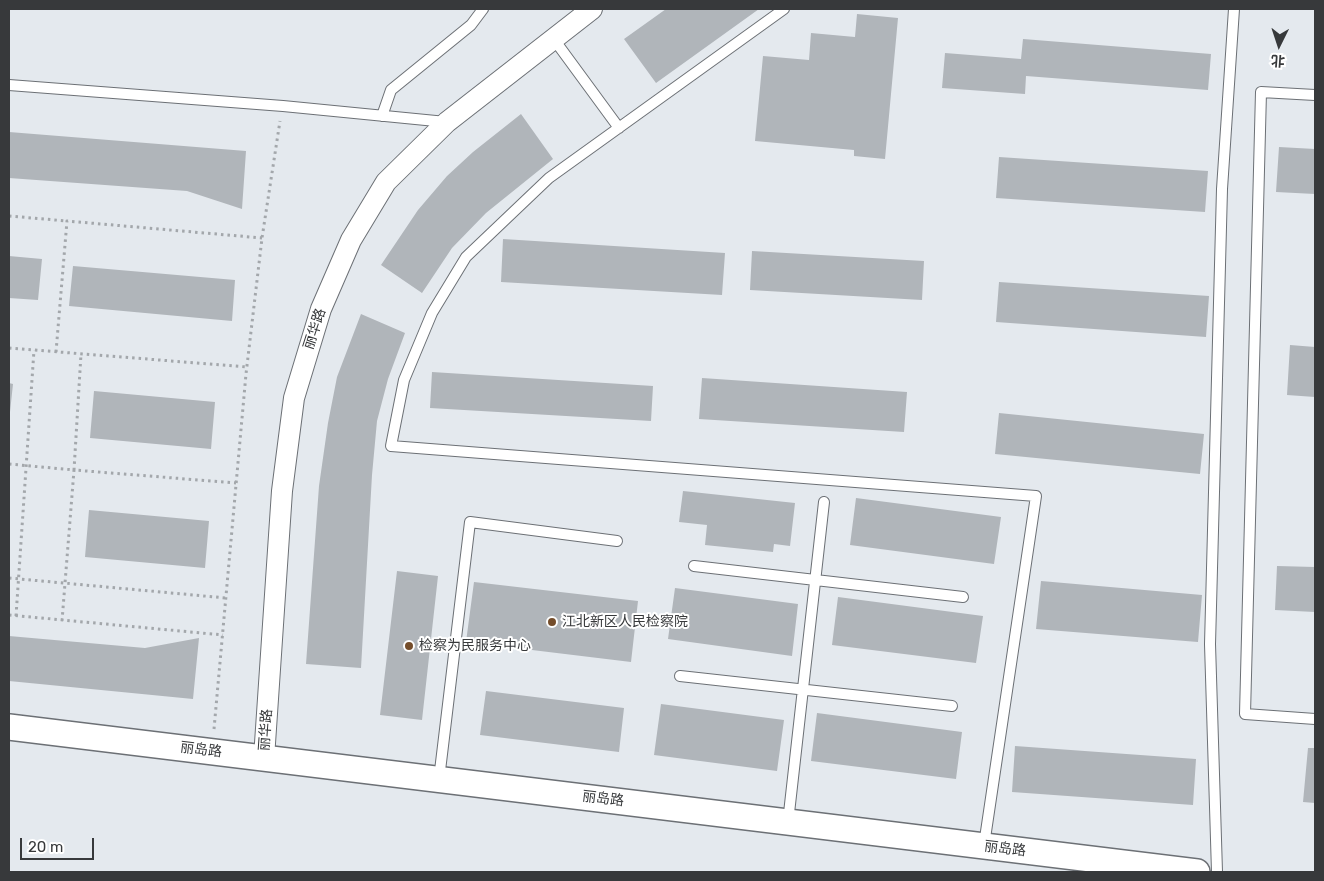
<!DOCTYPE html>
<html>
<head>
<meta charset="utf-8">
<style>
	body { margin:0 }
	#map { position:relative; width:1324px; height:881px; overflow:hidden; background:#e4e9ee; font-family:Rubik,"Noto Sans SC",sans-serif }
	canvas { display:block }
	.frame { position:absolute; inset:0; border:10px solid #37393b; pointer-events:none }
	.north { position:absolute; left:1254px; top:20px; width:50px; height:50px; -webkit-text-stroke:4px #fff; paint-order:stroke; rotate:184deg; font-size:14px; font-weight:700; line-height:20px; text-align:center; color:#37393b }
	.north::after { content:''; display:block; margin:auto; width:18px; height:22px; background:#37393b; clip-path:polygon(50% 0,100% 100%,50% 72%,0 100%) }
	.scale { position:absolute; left:20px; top:838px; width:74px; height:22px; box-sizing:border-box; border:2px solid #37393b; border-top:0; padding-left:6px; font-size:15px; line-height:18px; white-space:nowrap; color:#37393b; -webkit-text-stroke:4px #fff; paint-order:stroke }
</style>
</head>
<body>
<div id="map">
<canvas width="1324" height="881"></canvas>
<div class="frame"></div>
<div class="north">北</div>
<div class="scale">20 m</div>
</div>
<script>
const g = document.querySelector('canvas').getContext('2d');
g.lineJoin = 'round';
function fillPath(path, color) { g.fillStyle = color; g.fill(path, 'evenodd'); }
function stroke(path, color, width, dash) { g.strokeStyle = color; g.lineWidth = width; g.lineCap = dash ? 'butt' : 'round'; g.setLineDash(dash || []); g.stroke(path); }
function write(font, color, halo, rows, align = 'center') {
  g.font = font + ' Rubik,"Noto Sans SC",sans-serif'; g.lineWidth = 4; g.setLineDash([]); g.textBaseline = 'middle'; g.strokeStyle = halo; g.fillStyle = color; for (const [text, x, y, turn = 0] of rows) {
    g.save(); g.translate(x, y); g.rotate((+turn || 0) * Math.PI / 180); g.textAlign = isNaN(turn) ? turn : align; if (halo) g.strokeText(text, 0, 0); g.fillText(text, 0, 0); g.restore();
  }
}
fillPath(new Path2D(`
	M666,9H759L656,83L624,39Z
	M857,14L898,18L885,159L854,156V150L755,141L763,56L809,60L811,33L855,37Z
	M1023,39L1211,54L1208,90L1026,76L1025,94L942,88L945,53L1021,59Z
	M521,114L553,159L486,213L452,248L422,293L381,265L418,210L447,176L473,152Z
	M9,132L246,151L242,209L187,191L9,178Z
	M1279,147L1315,149V194L1276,192Z
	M999,157L1208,171L1205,212L996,198Z
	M503,239L725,253L722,295L501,282Z
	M752,251L924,261L922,300L750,290Z
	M9,256L42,259L38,300L9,298Z
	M73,266L235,280L232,321L69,306Z
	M999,282L1209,296L1206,337L996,322Z
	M361,314L405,333L388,379L377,421L372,475L361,668L306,664L319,486L328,423L337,377Z
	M1290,345L1315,347V397L1287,395Z
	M432,372L653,386L651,421L430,408Z
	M702,378L907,392L904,432L699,419Z
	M9,383L13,384L10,412H9Z
	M94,391L215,402L211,449L90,438Z
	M999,413L1204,434L1200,474L995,454Z
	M683,491L795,503L790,546L774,544L773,552L705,545L707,525L679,522Z
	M856,498L1001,517L994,564L850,545Z
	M89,510L209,521L205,568L85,557Z
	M1277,566L1315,567V612L1275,610Z
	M397,571L438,576L422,720L380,715Z
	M1041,581L1202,595L1198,642L1036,629Z
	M474,582L638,601L631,662L466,642Z
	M675,588L798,604L792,656L668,639Z
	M838,597L983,616L976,663L832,645Z
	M9,636L145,648L199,638L193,699L9,681Z
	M486,691L624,708L619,752L480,735Z
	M661,704L784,720L777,771L654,755Z
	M817,713L962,732L956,779L811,761Z
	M1015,746L1196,759L1193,805L1012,792Z
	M1308,748H1315V803L1303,802Z`), '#b0b5ba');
const service = new Path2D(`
	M784,9L549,178L466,257L432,313L404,380L391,446L1036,496L984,845
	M553,38L619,128
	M9,85L283,106L446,122
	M1315,95L1261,92L1245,714L1315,719
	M382,116L391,90L471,25L483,9
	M694,566L963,597
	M680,676L952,706
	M439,779L470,522L617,541
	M788,822L824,502
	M1217,872L1210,644L1222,189L1234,9`);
const minor = new Path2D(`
	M264,758L282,491L294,398L321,309L351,240L386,182L447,122L592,9`);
const tertiary = new Path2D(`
	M9,727L1197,872`);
stroke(service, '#6c7075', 12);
stroke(minor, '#6c7075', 22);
stroke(tertiary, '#6c7075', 28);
stroke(new Path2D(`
	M9,216L67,221
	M9,348L247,367
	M56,352L67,221L262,238
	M9,464L74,470L81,354
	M9,578L226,598
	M9,615L223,635
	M16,616L34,350
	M62,621L74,470L236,483
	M214,729L246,374L262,238L280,121`), '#a3a7ab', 3, [2.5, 4]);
stroke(service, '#fff', 10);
stroke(minor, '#fff', 20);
stroke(tertiary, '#fff', 25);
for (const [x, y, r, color] of [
	[552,622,5,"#744d2b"],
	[409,646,5,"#744d2b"]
]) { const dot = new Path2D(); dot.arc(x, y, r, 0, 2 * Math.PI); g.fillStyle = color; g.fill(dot); stroke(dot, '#fff', 2); }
write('14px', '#37393b', '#fff', [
	["丽华路",315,329,-72],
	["丽华路",266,730,-86],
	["丽岛路",201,750,7],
	["丽岛路",603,799,7],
	["丽岛路",1005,849,7]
]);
write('14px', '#37393b', '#fff', [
	["江北新区人民检察院",562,622],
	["检察为民服务中心",419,646]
], 'left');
</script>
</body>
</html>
